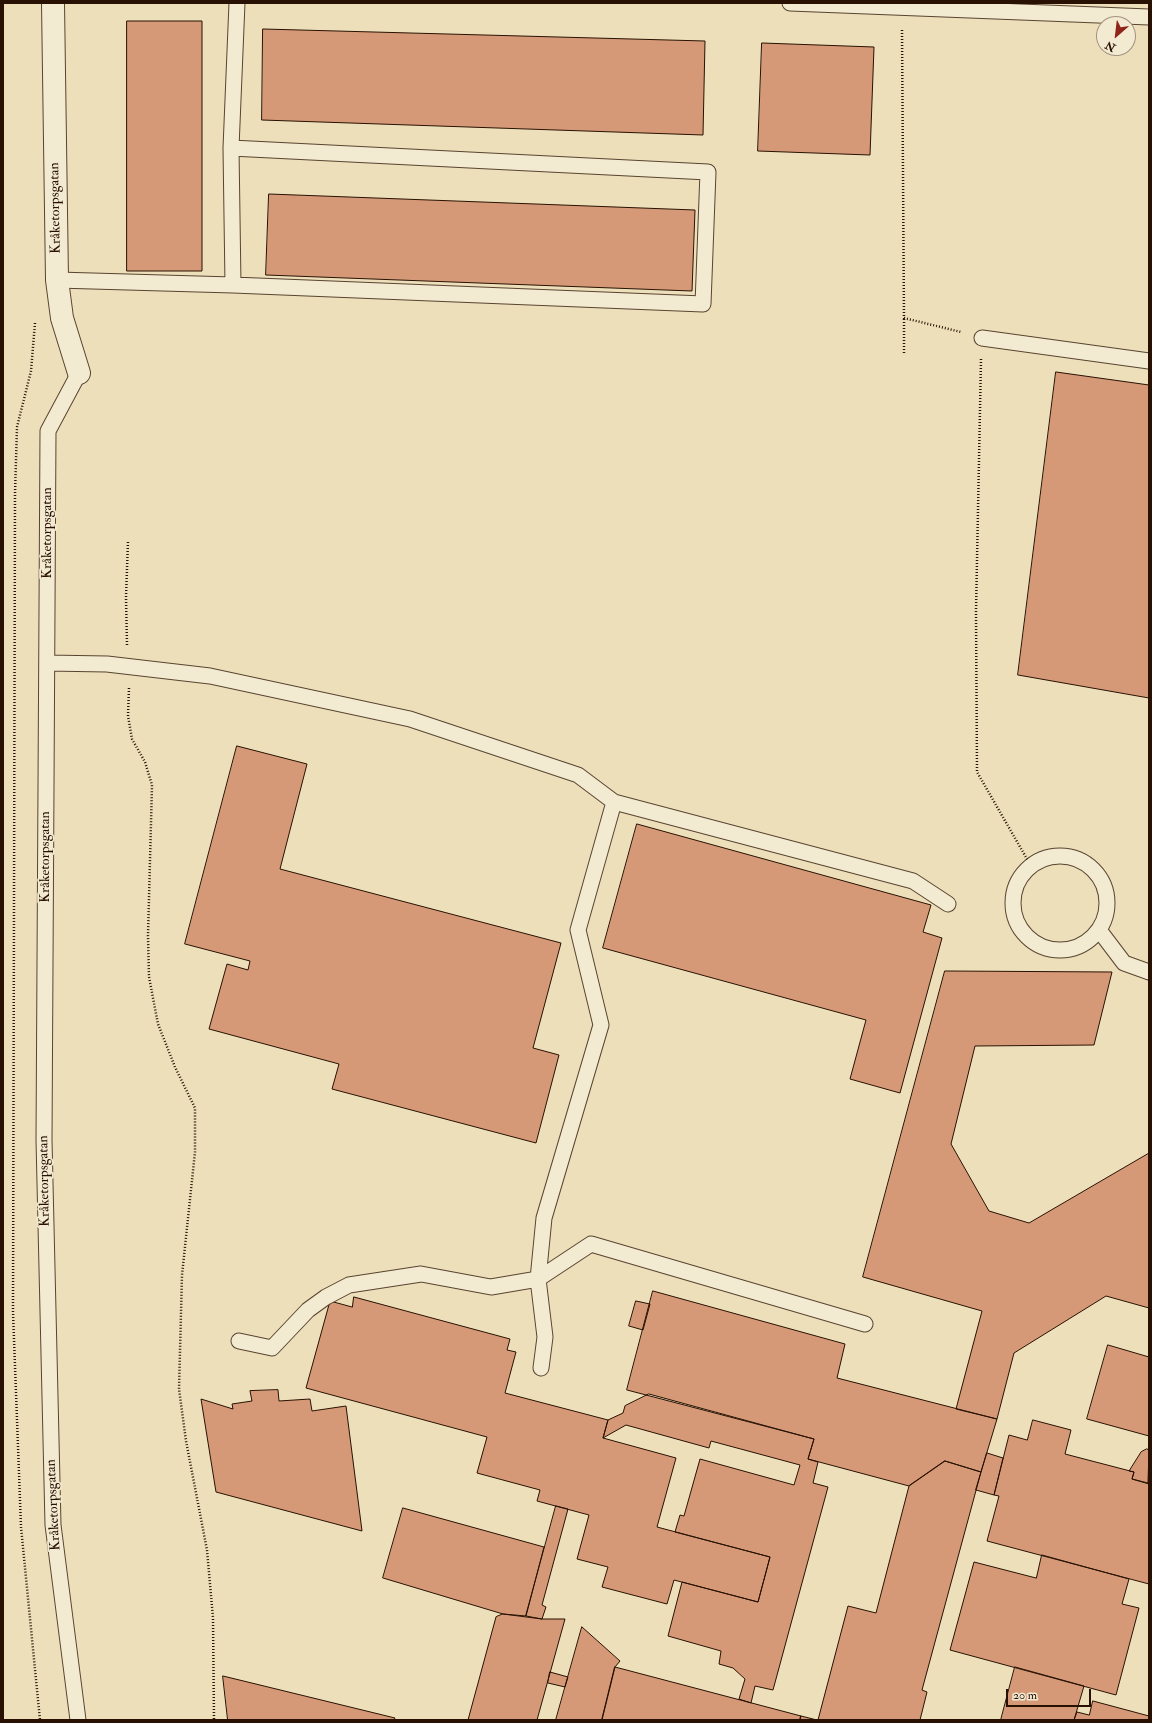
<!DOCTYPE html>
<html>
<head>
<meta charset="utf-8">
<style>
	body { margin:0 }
	#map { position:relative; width:1152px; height:1723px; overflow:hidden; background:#ecdfba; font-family:"IM FELL Double Pica",serif }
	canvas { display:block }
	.frame { position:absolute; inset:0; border:4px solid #281102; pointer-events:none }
	.north { position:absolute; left:1096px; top:16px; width:40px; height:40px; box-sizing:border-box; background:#f3ead2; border:1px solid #a2937f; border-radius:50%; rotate:208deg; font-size:11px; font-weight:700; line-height:16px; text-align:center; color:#281102 }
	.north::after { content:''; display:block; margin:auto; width:14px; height:18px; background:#8f2418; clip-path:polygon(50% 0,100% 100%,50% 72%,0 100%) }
	.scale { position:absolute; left:1006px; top:1689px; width:85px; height:18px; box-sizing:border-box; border:2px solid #281102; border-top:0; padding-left:5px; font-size:12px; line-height:14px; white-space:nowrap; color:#281102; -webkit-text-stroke:3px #f3ead2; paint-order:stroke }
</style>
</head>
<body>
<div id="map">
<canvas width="1152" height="1723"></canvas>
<div class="frame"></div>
<div class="north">N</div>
<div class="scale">20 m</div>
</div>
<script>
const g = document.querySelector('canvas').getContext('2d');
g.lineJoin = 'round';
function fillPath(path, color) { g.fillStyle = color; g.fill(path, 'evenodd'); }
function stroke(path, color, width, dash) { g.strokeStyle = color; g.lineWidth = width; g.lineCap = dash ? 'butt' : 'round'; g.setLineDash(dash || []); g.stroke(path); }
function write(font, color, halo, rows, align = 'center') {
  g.font = font + ' "IM FELL Double Pica",serif'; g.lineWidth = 3.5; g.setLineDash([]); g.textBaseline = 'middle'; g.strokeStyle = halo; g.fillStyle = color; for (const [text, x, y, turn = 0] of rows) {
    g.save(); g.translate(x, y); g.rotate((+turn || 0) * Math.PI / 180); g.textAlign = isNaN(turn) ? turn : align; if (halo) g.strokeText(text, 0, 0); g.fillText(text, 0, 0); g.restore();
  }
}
const building = new Path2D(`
	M127,21H202V271H127Z
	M263,29L705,41L703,135L262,120Z
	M762,43L874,47L870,155L758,151Z
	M269,194L695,210L692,291L266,275Z
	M1056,372L1149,385V698L1018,675Z
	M237,746L307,764L280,869L561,943L533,1048L559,1055L536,1143L332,1089L339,1064L209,1029L227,964L248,970L250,961L185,944Z
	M637,824L931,905L923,932L942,938L900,1093L850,1079L866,1020L603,948Z
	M945,971L1112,972L1094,1045L975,1046L951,1144L989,1211L1029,1223L1149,1153V1308L1106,1296L1014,1353L997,1419L956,1409L982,1311L863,1277Z
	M653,1291L845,1344L837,1378L997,1419L981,1472L945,1461L909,1486L808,1459L814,1439L627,1390Z
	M354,1297L510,1339L507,1350L516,1352L505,1393L608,1420L603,1438L676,1458L657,1527L770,1557L758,1602L674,1580L667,1604L602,1587L608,1567L577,1559L589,1515L537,1501L540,1490L477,1473L487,1437L306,1388L330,1301L352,1307Z
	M636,1301L650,1304L643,1330L629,1326Z
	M1108,1345L1149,1357V1436L1087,1419Z
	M278,1390L279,1401L310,1399L312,1411L346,1406L362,1531L216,1492L201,1399L233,1409L232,1404L252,1401L250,1391Z
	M649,1394L814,1439L808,1459L818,1462L813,1483L828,1487L773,1690L755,1686L751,1703L739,1699L745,1679L733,1668L719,1664L721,1651L668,1636L682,1582L758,1602L770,1557L675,1532L680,1515L684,1516L700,1459L794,1485L800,1465L711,1441L709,1448L626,1425L603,1438L608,1420L623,1413L625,1406Z
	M1033,1420L1071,1430L1065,1454L1134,1472L1132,1479L1149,1484V1584L987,1541L999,1496L994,1495L1009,1435L1027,1440Z
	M1147,1449L1149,1450L1148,1483L1132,1479L1134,1472L1129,1471L1141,1452Z
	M987,1453L1003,1458L994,1495L976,1490Z
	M945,1461L981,1472L922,1690L927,1692L920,1720H818L848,1606L876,1613L909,1486Z
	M556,1506L568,1509L542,1605L546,1607L542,1619L526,1616Z
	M403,1508L544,1547L526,1616L503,1614L383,1578Z
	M1042,1555L1129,1579L1122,1604L1139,1608L1116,1695L950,1650L974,1562L1036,1578Z
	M503,1614L542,1619H565L537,1720H468L496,1617Z
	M582,1627L620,1661L615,1667L602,1720H556Z
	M615,1667L801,1716L800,1720H602Z
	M1015,1667L1084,1686L1074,1720H1001Z
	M550,1672L568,1677L565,1687L548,1683Z
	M223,1676L395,1718L394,1720H228Z
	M1093,1701L1149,1716V1720H1074L1077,1712L1089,1715Z
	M801,1716L817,1720H800Z`);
fillPath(building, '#d69977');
stroke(building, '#281102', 1);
const service = new Path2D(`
	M790,3L1149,17
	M231,148L708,172L703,304L233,285
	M57,280L233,285L231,148L237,3
	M982,338L1149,361
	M47,663L107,664L210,676L410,719L578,775L614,802L913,881L948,904
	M1013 903a47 47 0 1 1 94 0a47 47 0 1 1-94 0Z
	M1099,930L1124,963L1149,972
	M239,1341L272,1348L308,1310L326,1297L349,1285L421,1274L491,1287L538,1279L591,1244L865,1324
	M541,1368L545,1337L538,1279L544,1218L601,1025L578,930L614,802
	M78,1720L53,1525L44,1140L48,431L79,373`);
const minor = new Path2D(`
	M53,3L57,280L62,318L79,373`);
stroke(service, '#594430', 17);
stroke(minor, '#594430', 24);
stroke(new Path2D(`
	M902,30L904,318L961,332
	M35,323L31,371L17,427L15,494L13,1312L21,1527L40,1720
	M904,353V318
	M981,359L976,611L977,772L1031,866
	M127,645L126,597L128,542
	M129,688L128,716L132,739L145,762L152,785L148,936L149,977L158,1024L175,1067L195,1108V1152L182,1275L179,1389L186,1441L207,1550L213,1618L214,1720`), '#281102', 2.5, [1, 2]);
stroke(service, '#f3ead2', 15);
stroke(minor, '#f3ead2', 22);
write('14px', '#281102', '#f3ead2', [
	["Kråketorpsgatan",56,208,-91],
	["Kråketorpsgatan",48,533,-90],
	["Kråketorpsgatan",46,857,-90],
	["Kråketorpsgatan",45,1181,-91],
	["Kråketorpsgatan",54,1505,-93]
]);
</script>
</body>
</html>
